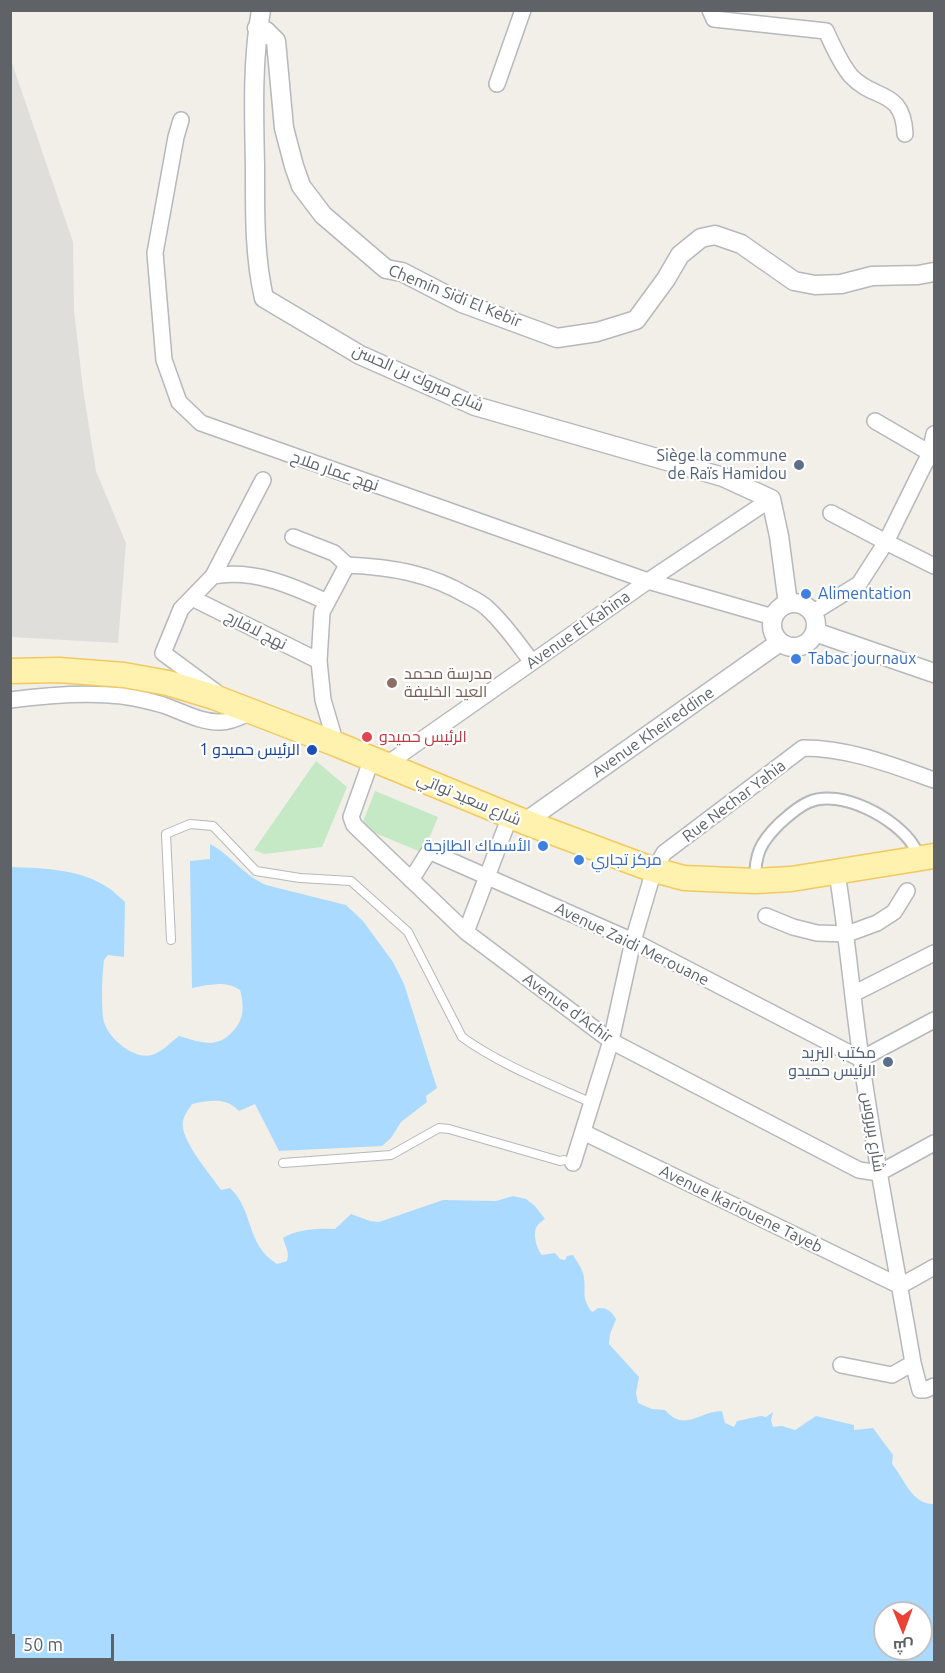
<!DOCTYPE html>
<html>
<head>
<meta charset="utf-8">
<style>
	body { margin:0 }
	#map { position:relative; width:945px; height:1673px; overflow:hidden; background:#f1efe8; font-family:Ubuntu,Cairo,sans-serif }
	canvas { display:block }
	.frame { position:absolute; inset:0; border:12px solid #5f6368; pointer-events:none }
	.north { position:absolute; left:873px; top:1601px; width:60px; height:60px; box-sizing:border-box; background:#fff; border:2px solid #bfc1c3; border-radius:50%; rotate:179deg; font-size:16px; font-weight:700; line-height:24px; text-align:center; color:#5f6368 }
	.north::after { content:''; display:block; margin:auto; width:21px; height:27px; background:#ea4335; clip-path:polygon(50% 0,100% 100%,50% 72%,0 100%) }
	.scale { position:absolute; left:12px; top:1634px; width:102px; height:27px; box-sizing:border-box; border:3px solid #5f6368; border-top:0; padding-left:8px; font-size:18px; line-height:21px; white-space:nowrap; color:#5f6368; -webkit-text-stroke:4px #fff; paint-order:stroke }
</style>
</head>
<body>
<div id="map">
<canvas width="945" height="1673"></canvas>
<div class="frame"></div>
<div class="north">ش</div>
<div class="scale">50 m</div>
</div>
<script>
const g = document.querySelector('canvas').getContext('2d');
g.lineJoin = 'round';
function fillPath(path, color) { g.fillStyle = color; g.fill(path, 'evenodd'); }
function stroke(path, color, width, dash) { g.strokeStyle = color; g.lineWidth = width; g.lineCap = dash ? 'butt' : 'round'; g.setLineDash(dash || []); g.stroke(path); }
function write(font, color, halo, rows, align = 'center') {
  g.font = font + ' Ubuntu,Cairo,sans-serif'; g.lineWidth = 4.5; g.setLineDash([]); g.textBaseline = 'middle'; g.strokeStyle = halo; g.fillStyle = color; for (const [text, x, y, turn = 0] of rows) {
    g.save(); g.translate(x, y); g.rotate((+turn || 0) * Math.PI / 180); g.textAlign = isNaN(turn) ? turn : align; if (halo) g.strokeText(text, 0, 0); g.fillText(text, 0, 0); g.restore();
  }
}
fillPath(new Path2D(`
	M10,57L73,242L74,310L83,389L96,471L126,543L118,643L11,637Z`), '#e0deda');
fillPath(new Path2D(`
	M316,761L347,787L322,847L264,854L254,850Z
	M375,791L438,817L423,853L361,827Z`), '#c5e8c5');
fillPath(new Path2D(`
	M210,844C231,855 243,875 266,885L346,905L363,921L393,962L404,984L437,1088L426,1096L427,1102L401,1122L391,1138L382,1146L279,1151L255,1104L239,1111C227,1097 209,1100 192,1104C189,1109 184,1115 183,1121C179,1139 211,1175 221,1190L230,1188C255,1212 245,1244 277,1264L287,1261C290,1252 285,1246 283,1238C297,1229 319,1228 335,1229L351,1214L370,1221L379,1222L443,1200L496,1201L513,1196L526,1199L535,1206L545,1219C542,1221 539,1223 537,1226C532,1233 537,1250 542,1255L555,1253L560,1259L565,1260L567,1256L573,1255C577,1262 583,1269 584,1278C586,1294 581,1295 591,1311L593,1312L598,1308C608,1308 611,1311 616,1319L610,1334L609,1344L639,1377L636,1393L638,1403L652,1409L665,1410C685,1433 699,1411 722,1411L725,1423L734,1427L737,1421L761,1416L766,1417L773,1412L771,1420L773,1427L782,1426L795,1430L816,1416L854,1425V1430L873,1428L893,1455L892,1464C904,1478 912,1505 934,1504V1662H11V867C42,868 80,869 107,887C114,891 119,897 125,902L124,957L108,955L104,960C102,973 101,1010 104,1022C109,1039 134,1060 152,1055C162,1052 171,1042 179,1036C189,1039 201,1043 211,1043C218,1042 223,1040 228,1036C244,1023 245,1008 240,990C225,980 209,985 192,988L190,861L210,859ZM885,1613H921V1649H885Z`), '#aadaff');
const service = new Path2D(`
	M171,940L166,834L190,824L213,826L256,871L300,878L351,881L408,932L462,1037C501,1065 548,1083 592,1103
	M283,1163L391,1155L439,1128L449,1129L560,1161L564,1160L573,1163`);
const pedestrian = new Path2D(`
	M755,881C755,854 760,843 779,824C788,816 797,807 809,802C840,788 896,818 913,845C916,849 917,854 919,858`);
const minor = new Path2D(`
	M710,10L714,19L826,31C833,46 840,63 851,76C874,101 903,88 905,134
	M497,84L523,10
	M181,120L176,137L155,253L164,360L179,402L201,423L648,581L773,617
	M875,421L930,453L934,458
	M831,513L886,542L934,566
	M293,537L334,553L347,565
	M213,576C253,569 291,585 327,602
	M192,598L319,661
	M812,613L859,584L886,542L930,453L934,434
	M216,692L163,653L181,609L213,576L263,480
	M10,700C48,695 84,692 122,696C135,698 150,701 163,705C181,711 201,723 221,722C232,722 242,716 251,712
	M336,744L323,700L319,661L322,612L347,565C391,567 429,573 468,596C474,599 482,603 487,608C505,624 518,644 532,662
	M372,758L351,817L354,825L466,932L611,1041L859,1170L879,1173L934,1143
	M387,764L648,581L771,499
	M837,873C847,935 852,996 861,1058C875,1160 896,1262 913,1363L920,1390H925L934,1386
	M411,880L428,853L431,852L633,941L861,1059L934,1020
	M766,916L793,927L817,933L847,934L877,923L894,912L907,891
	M466,932L510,816
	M853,994L934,953
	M583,1132L900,1286L934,1267
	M573,1163L611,1041L633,941L654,870L664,853L803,748C849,748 892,765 934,780
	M841,1365L892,1375L913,1363`);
const tertiary = new Path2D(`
	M261,10C252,61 254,115 255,166C255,210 254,255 264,298L360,355L475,406L723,477L771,499L779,536L788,604
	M257,28L266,31L276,41L284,128L294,166L301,186L323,215L386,269L402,272L462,303L557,338L597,332L636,320L666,279L680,255L701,238L715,235L741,244L794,281L815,285L841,284L872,276L918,275L934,272
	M772 625a22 22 0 1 1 44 0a22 22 0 1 1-44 0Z
	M815,632L934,673
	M525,822L780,642`);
const primary = new Path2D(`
	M10,671L59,670L124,675L168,683L214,697L336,744L525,822L654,870L684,878L755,881L791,879L934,856`);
stroke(service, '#b5b8bc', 10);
stroke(pedestrian, '#b5b8bc', 14);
stroke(minor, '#b5b8bc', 18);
stroke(tertiary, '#b5b8bc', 21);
stroke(primary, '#f2c960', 27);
stroke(service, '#fff', 8);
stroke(pedestrian, '#fff', 10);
stroke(minor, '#fff', 15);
stroke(tertiary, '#fff', 18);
stroke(primary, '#fff2af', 24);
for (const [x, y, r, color] of [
	[799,465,6,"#5c6f8a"],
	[806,594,6,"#3f7fe0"],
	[796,659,6,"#3f7fe0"],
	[392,683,6,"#8d6e63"],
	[367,737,6,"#e0444e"],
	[312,750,6,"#1a4fb4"],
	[543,846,6,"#3f7fe0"],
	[579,860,6,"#3f7fe0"],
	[888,1062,6,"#5c6f8a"]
]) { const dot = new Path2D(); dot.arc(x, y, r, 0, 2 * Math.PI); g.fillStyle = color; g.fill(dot); stroke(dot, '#fff', 2); }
write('16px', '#5f6368', '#fff', [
	["Chemin Sidi El Kebir",455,296,22],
	["شارع مبروك بن الحسن",418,378,24],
	["نهج عمار ملاح",335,471,19],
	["نهج لافارج",256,630,27],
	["Avenue El Kahina",578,630,-35],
	["Avenue Kheireddine",653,732,-35],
	["شارع سعيد تواتي",469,799,23],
	["Rue Nechar Yahia",734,801,-37],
	["Avenue Zaidi Merouane",632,944,26],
	["Avenue d'Achir",568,1008,36],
	["شارع بربروس",873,1132,81],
	["Avenue Ikariouene Tayeb",741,1209,26]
]);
write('16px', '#4e5e75', '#fff', [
	["Siège la commune",787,456],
	["de Raïs Hamidou",787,474],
	["مكتب البريد",876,1053],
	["الرئيس حميدو",876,1071]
], 'right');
write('16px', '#366cbe', '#fff', [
	["Alimentation",818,594],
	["Tabac journaux",808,659],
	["الأسماك الطازجة",531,846,"right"],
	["مركز تجاري",591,860]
], 'left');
write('16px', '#785e54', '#fff', [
	["مدرسة محمد",404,674],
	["العيد الخليفة",404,692]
], 'left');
write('16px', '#be3a42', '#fff', [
	["الرئيس حميدو",379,737]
], 'left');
write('16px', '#164399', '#fff', [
	["الرئيس حميدو 1",300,750]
], 'right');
</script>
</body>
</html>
